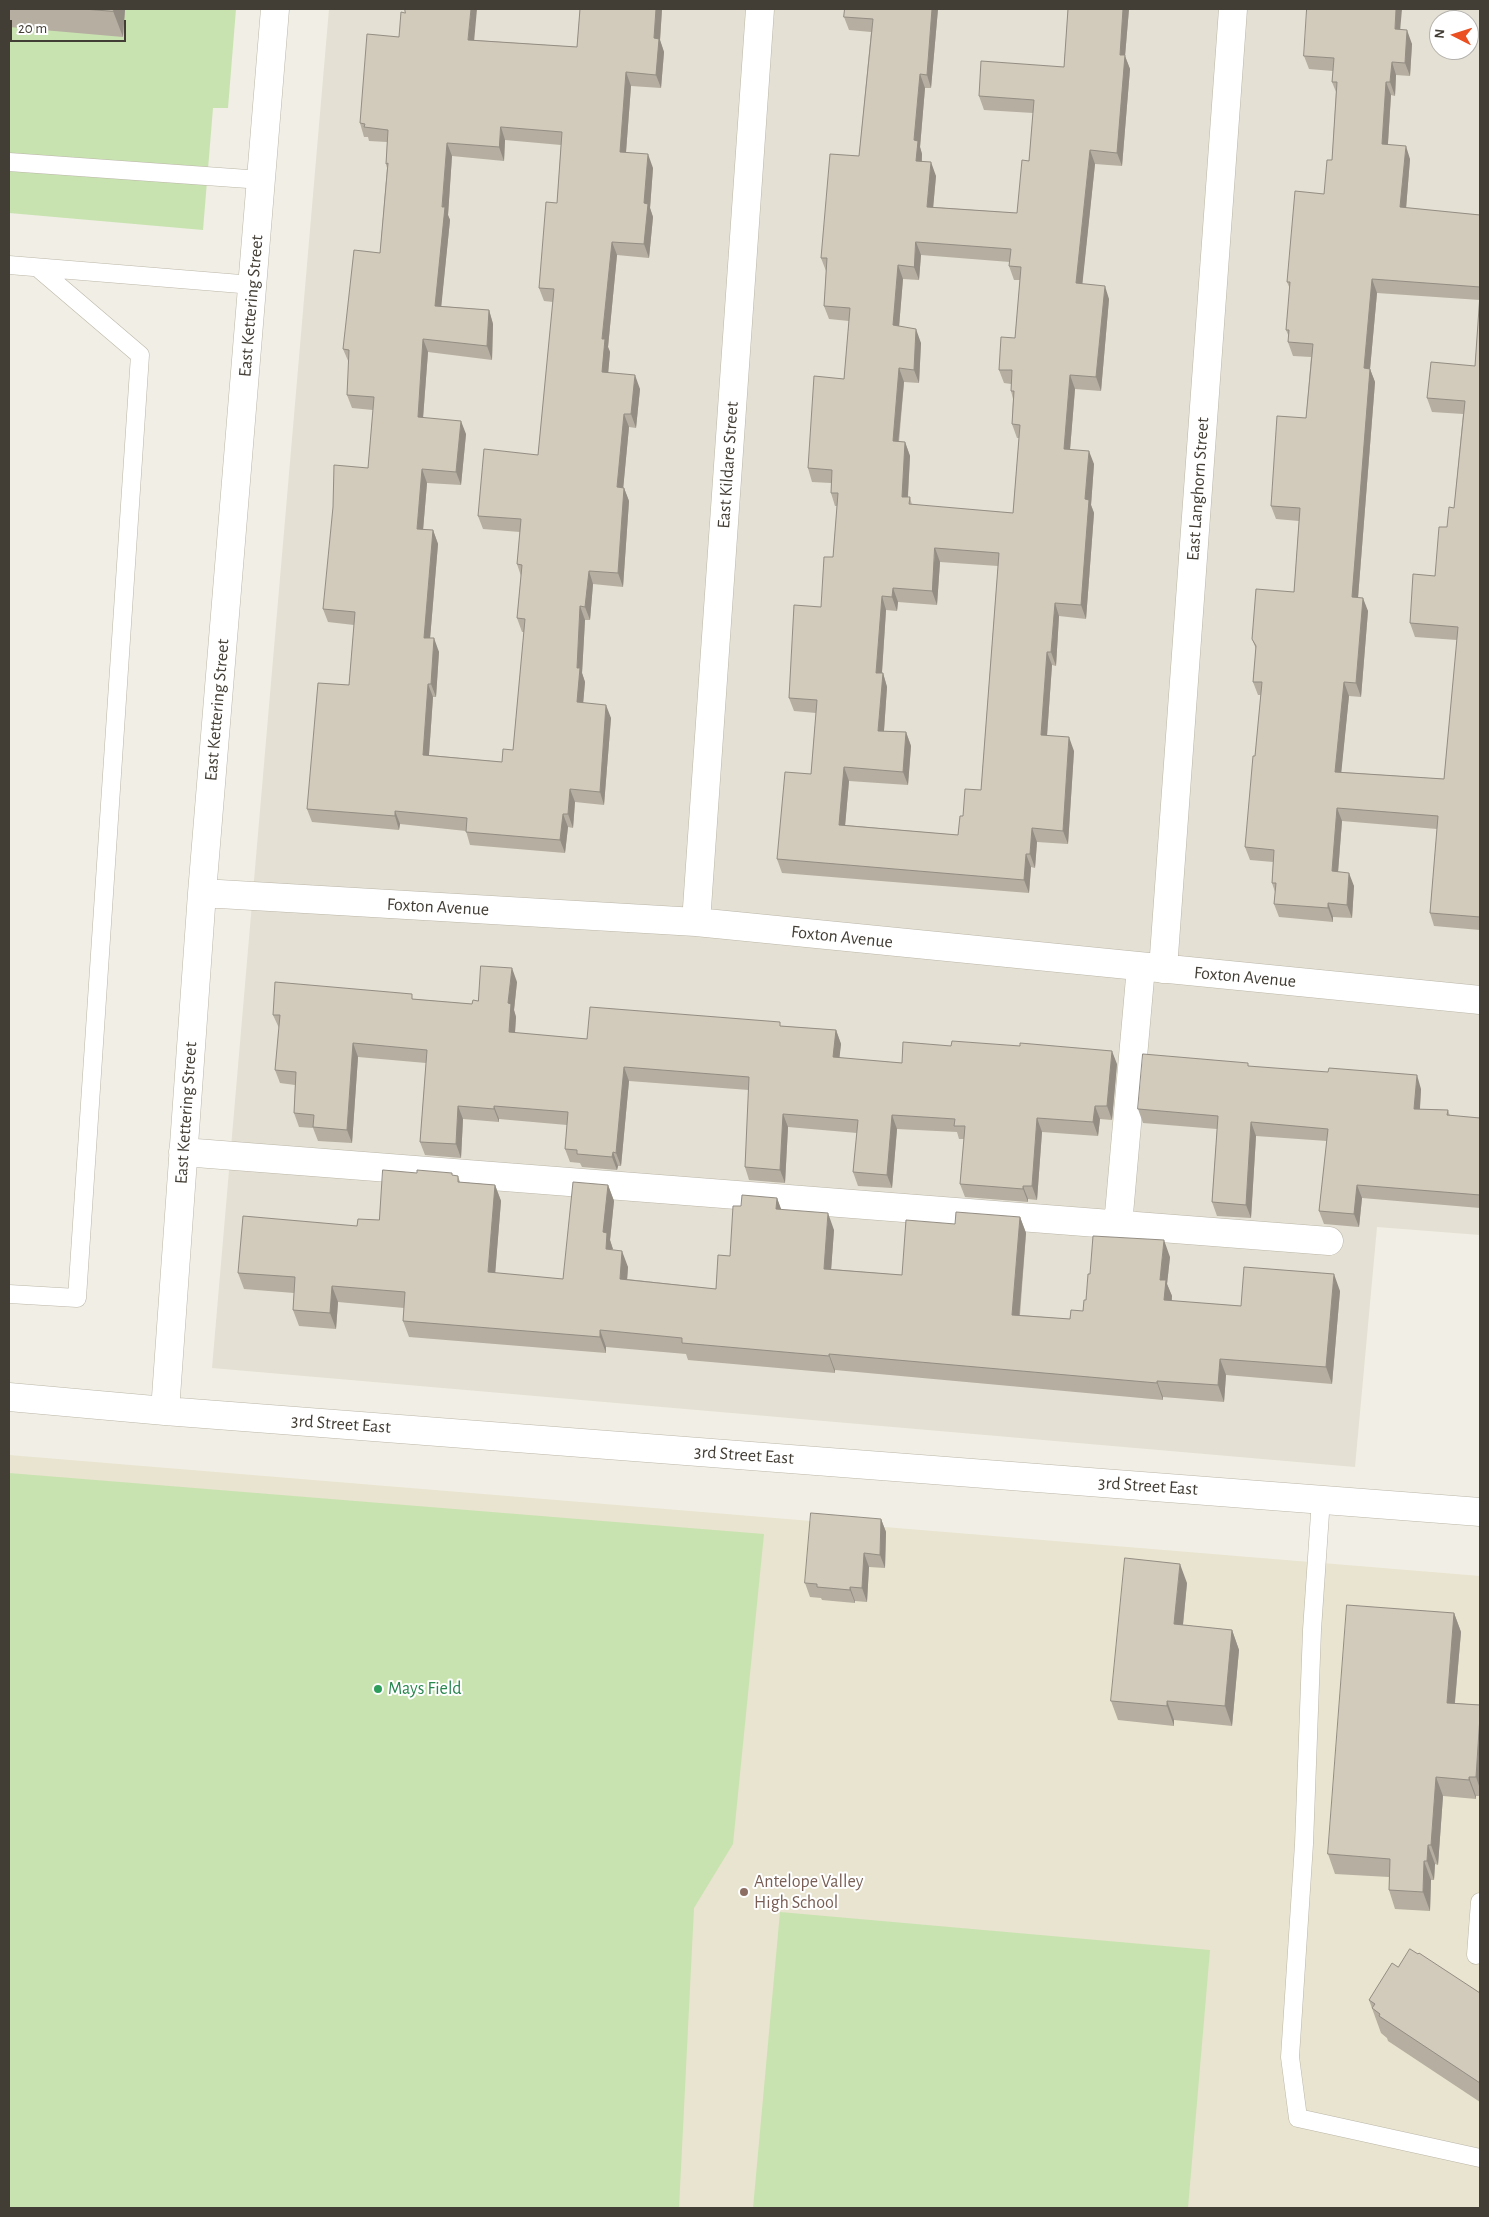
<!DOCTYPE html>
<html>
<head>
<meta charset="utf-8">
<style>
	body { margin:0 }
	#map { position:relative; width:1489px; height:2217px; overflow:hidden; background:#f1eee5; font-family:"Alegreya Sans",sans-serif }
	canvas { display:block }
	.frame { position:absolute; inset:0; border:10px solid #433e35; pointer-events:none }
	.north { position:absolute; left:1429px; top:10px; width:50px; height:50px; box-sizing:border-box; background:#fff; border:1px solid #b4b2ae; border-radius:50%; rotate:275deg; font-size:14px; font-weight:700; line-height:20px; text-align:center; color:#433e35 }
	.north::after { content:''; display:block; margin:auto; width:18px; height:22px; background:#ea5022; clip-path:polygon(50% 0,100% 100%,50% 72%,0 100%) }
	.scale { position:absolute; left:10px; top:20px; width:116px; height:22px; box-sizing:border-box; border:2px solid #433e35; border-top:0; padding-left:6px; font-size:15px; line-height:18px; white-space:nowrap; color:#433e35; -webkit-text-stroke:4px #fff; paint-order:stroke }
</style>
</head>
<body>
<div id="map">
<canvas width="1489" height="2217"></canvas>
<div class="frame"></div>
<div class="north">N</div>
<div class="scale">20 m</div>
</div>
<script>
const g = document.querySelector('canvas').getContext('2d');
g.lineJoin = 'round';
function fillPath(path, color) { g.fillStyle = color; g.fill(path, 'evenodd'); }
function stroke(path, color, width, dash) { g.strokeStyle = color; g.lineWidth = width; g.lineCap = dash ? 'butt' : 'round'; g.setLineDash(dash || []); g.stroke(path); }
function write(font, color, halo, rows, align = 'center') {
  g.font = font + ' "Alegreya Sans",sans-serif'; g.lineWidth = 4; g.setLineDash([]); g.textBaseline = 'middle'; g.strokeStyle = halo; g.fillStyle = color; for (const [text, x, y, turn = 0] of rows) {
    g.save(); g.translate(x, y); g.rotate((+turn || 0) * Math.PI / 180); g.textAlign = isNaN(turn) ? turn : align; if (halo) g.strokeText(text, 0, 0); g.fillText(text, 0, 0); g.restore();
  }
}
fillPath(new Path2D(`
	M329,9H1480V1235L1377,1227L1355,1467L212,1368ZM1439,20H1469V50H1439Z`), '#e4e0d3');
fillPath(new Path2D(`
	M9,1455L1480,1576V2208H9Z`), '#e9e4cf');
fillPath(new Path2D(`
	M9,9H236L228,108H213L203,230L9,213Z
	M9,1473L764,1534L733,1844L694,1908L679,2208H9Z
	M780,1912L1210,1950L1188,2208H753Z`), '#c8e3b0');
const service = new Path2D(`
	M9,162L262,180
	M9,265L253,285
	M9,1294L77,1298L140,355L38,268
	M1321,1499L1312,1630L1304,1844L1290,2057L1298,2118L1480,2158
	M1476,1955L1480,1902`);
const minor = new Path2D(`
	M202,893L696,922L1480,1000
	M696,922L760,9
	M1163,969L1233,9
	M183,1152L1329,1241
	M1118,1225L1141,967
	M9,1397L165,1411L1480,1512
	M165,1411L202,893L275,9`);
stroke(service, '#bbb6a8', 19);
stroke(minor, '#bbb6a8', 29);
stroke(service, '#fff', 18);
stroke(minor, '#fff', 28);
fillPath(new Path2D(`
	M9,9H125L123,37L9,27Z
	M580,9H662L660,40L664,52L661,88L631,86L626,152L653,168L650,208L653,217L649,258L617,255L608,347L610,352L608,373L640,389L636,428L629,427L623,488H624L629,501L623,587L593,584L590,620H585L582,673L585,682L583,703L611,718L604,805L575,802L573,828L568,827L565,853L470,845L466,831L400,824L399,830L312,822L307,809L349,685L354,625L328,622L323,609L368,468L373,410L352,408L347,395L349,363L343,349L380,253L387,168L386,164L387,142L369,141L368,137H364L360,123L399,37L474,40L577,47ZM505,140L561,145L557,203L539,288L544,301L553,302L538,455L478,516L483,529L520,532L517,564L521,576L517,618L522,632H524L513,750L502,762L429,755L433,697H436L439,652L430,638L438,544L433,530H423L427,483L461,485L466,434L423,418L428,352L492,360L493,324L489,310L441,306L450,220L448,215L452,156L504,161Z
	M845,9H938L931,88H925L920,147L922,154V161L936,176L933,207L1017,213L1029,161L1033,113L984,110L979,96L1064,67L1068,9H1129L1125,56L1130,69L1122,166L1095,164L1082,284L1109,299L1101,391L1075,389L1070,449L1094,464L1091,505L1094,513L1086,619L1059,616L1056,666L1052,665L1047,736L1074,751L1068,844L1037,842L1035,868L1031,867L1029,893L782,873L777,859L811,774L816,713L794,711L789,698L821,607L833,557L837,506H835L831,493V483L812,482L808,468L844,379L849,321L829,319L824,306L826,271L821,258L859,156L871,32L849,30L844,17ZM921,255L1010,262L1009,266L1014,280H1020L1015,338L999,370L1004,383L1011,384V391L1013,399L1012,424L1017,438H1019L1013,513L912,505L910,497H908L910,456L905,442H899L904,382L919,383L921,343L899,326L903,279L919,280ZM940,562L998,566L981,790L963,816L958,835L845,825L849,781L908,785L911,746L906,732L884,731L887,687L883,673H882L886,610L897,611L898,602L937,605Z
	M1400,30L1412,44L1410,76L1396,75L1395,96L1391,95L1388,144L1410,159L1406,208L1480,215V930L1434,926L1430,913L1437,829L1342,821L1338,872L1354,886L1352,918L1333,917V922L1279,917L1274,904L1275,892L1272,883L1273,862L1250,860L1245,847L1255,756L1261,695H1258L1253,682L1256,649L1252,639L1294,592L1299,521L1276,519L1271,506L1306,418L1311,357L1293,356L1288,342L1289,337L1286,330L1290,289L1287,282L1324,194L1332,160L1336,92L1332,82L1333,71L1309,69L1304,56ZM1377,293L1480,300L1475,366L1427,398L1432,412L1463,414L1454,508L1447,527L1435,576L1410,623L1415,637L1457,640L1444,779L1341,772L1349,696L1361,697L1368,611L1358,598L1375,382L1370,369Z
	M517,982L514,1010L516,1017L515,1033L587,1039L782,1026L836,1030L841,1044L839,1058L902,1063L1117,1064L1112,1120L1100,1119L1098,1136L1042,1132L1037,1200L1028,1199V1202L965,1197L960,1184L964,1139H959L957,1132L897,1129L892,1188L858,1186L853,1172L857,1133L788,1127L785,1183L749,1180L745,1167L749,1090L629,1081L621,1166H618L617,1170L582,1167L580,1163L570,1162L565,1149L567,1125L499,1119V1122L463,1119L461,1158L425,1155L420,1142L426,1063L358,1057L352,1143L318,1141L313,1128L299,1127L294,1113L295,1085L280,1083L275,1070L279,1028L273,1015L414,999L472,1004Z
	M1250,1067L1421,1089L1420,1109L1448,1110L1450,1116L1480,1118V1208L1362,1198L1359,1227L1324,1224L1319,1211L1327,1141L1256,1136L1251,1218L1217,1216L1212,1202L1217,1129L1143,1123L1138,1109Z
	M417,1173L458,1176L460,1182L495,1185L501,1201L495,1273L563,1279L608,1185L614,1201L610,1240L613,1250L628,1267L627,1279L716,1289L730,1256L741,1206L777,1198L781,1210L834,1230L831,1269L902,1275L955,1224L1020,1217L1026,1233L1020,1315L1070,1319L1083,1311L1086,1300L1090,1274L1170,1257L1167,1284L1172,1296V1301L1241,1306L1340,1291L1332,1384L1226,1375L1224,1402L1163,1397V1400L835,1370V1373L688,1360L686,1354L606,1347V1353L409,1337L403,1321L404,1308L338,1302L336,1329L299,1326L293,1310L294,1293L244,1289L238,1273L357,1226L379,1220Z
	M881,1519L886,1532L885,1568L869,1567L867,1602L855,1601V1603L822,1600L821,1598L810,1597L805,1583Z
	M1187,1583L1183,1625L1232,1630L1239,1650L1232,1726L1174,1720V1726L1118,1720L1111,1701Z
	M1454,1613L1461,1632L1455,1703L1480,1705V1796H1476V1799L1443,1796L1438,1865L1435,1864L1434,1880H1431L1430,1911L1395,1909L1389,1890V1877L1335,1874L1328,1854Z
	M1398,1967L1480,1993V2102L1388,2041L1387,2038L1381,2033L1369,2000Z`), '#b5aea1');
fillPath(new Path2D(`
	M114,9H125L123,37L113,11Z
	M471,9H477L473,53L468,40Z
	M656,9H662L660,40L664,52L661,88L656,75L654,38Z
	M932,9H938L931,88L927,75Z
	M1123,9H1129L1125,56L1130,69L1122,166L1117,153L1120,55Z
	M1396,9H1402L1399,43L1395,29Z
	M1407,30L1412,44L1410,76L1405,63Z
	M1392,62L1396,75L1395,96L1390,82Z
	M626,72L631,86L625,165L620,152Z
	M920,74L925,88L920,147L922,154L921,174L916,161L914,140Z
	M1386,82L1391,95L1387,157L1382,144Z
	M501,127L505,140L504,161L499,147Z
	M447,143L452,156L448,215L450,220L440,319L435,306Z
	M1406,146L1410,159L1405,221L1400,207Z
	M1090,150L1095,164L1081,297L1076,283Z
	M648,154L653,168L650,208L653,217L649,258L644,244V203Z
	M931,162L936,176L932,220L927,207Z
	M612,242L617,255L608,347L610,352L607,386L602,372V339Z
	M916,242L921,255L919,280L914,267Z
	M898,265L903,279L898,339L893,325Z
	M1372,279L1377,293L1370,369L1375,382L1357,610L1352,597L1364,368Z
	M1105,286L1109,299L1101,391L1096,377Z
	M489,310L493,324L492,360L487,346Z
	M916,329L921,343L919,383L914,370Z
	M423,339L428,352L422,431L418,417Z
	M899,368L904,382L897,455L893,441Z
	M635,375L640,389L636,428L631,414Z
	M1070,375L1075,389L1069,462L1064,449Z
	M624,414L629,427L622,501L617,487Z
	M461,421L466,434L461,485L456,472Z
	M905,442L910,456L907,510L902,497Z
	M1089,451L1094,464L1091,505L1094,513L1086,619L1081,605L1085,499Z
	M422,469L427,483L422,542L417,529Z
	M624,488L629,501L623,587L618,573Z
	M433,530L438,544L429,651L424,638Z
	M935,548L940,562L937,605L932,591Z
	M589,571L593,584L590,620L585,607Z
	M893,588L898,602L897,611L892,597Z
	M882,596L886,610L881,686L876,673Z
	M1363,598L1368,611L1361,697L1356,683Z
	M1055,603L1059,616L1056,666L1051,652Z
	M580,606L585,620L582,673L585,682L582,716L577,702V668Z
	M434,638L439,652L436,697L431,684Z
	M1047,652L1052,665L1046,749L1041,735Z
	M883,673L887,687L883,744L878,731Z
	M1344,682L1349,696L1340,785L1335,772Z
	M428,684L433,697L428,768L423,755Z
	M606,705L611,718L604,805L600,792Z
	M906,732L911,746L908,785L903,772Z
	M1069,737L1074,751L1068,844L1063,831Z
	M844,767L849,781L844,838L839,825Z
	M570,789L575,802L573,828L568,814Z
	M1337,808L1342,821L1337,885L1332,871Z
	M395,811L400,824L399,830L395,816Z
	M563,814L568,827L565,853L560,840Z
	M1032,828L1037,842L1035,868L1030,854Z
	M1026,854L1031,867L1029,893L1024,880Z
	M1349,873L1354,886L1352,918L1347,905Z
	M1328,903L1333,917V922L1328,908Z
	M512,968L517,982L514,1010L516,1017L514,1046L509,1032L508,1003Z
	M836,1030L841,1044L838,1071L833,1057Z
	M353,1043L358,1057L352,1143L347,1130Z
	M1112,1051L1117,1064L1112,1120L1107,1106Z
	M624,1067L629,1081L621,1166L616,1153Z
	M1417,1075L1421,1089L1419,1122L1414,1109Z
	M458,1106L463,1119L461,1158L456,1144Z
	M494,1106L499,1119V1122L494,1109Z
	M1095,1106L1100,1119L1098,1136L1093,1122Z
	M783,1114L788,1127L785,1183L780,1170Z
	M892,1115L897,1129L892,1188L887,1175Z
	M1037,1118L1042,1132L1037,1200L1032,1186Z
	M1251,1122L1256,1136L1251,1218L1246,1205Z
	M613,1152L618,1166L617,1170L612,1157Z
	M495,1185L501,1201L494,1288L488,1272Z
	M608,1185L614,1201L610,1240L613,1249H606L603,1232Z
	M1357,1185L1362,1198L1359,1227L1354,1214Z
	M1023,1186L1028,1199V1202L1023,1189Z
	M777,1198L783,1214L776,1209Z
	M828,1213L834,1230L830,1285L824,1269Z
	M1020,1217L1026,1233L1018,1331L1012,1315Z
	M1164,1240L1170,1257L1167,1284L1172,1296L1170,1317L1164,1300L1160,1280Z
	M622,1251L628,1267L626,1295L620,1279Z
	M1334,1274L1340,1291L1332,1384L1326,1367Z
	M332,1286L338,1302L336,1329L330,1313Z
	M600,1330L606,1347V1353L600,1337Z
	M829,1354L835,1370V1373L829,1356Z
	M1220,1359L1226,1375L1224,1402L1218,1385Z
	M1157,1381L1163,1397V1400L1157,1383Z
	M881,1519L886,1532L885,1568L880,1555Z
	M864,1553L869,1567L867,1602L862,1588Z
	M1180,1564L1187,1583L1181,1644L1174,1624Z
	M850,1587L855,1601V1603L850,1590Z
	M1454,1613L1461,1632L1453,1722L1447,1703Z
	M1232,1630L1239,1650L1232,1726L1225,1706Z
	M1167,1701L1174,1720V1726L1167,1706Z
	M1480,1716V1789L1476,1777Z
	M1436,1777L1443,1796L1438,1865L1431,1845Z
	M1469,1777L1476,1796V1799L1469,1780Z
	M1428,1845L1435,1864L1434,1880L1427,1861Z
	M1424,1861L1431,1880L1430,1911L1423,1892Z`), '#938d83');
const building = new Path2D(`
	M84,9H114L113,11Z
	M405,9H471L468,40L577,47L580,9H656L654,38L659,39L656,75L626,72L620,152L648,154L644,203L648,204L644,244L612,242L602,339H605L602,372L635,375L631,414H624L617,487L624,488L618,573L589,571L585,607L580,606L577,668H580L577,702L606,705L600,792L570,789L568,814H563L560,840L466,832L467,818L395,811V816L307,809L318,683L349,685L355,612L323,609L333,507L334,465L368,468L374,397L347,395L349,350L343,349L354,250L380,253L388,163L386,164L388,130L364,127L365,124L360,123L367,34L399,37L401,12L405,13ZM501,127L562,132L557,203L546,202L539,288L554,289L538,455L484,449L478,516L521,519L517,564L522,565L517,618L525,619L513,750L503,749L502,762L423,755L428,684H431L434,638H424L433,530L417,529L422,469L456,472L461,421L418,417L423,339L487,346L489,310L435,306L445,207H442L447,143L499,147Z
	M845,9H932L927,75L920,74L914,140L918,141L916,161L931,162L927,207L1017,213L1022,160L1029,161L1034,100L979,96L981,61L1064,67L1068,9H1123L1120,55H1125L1117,153L1090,150L1076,283L1105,286L1096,377L1070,375L1064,449L1089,451L1085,499L1089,500L1081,605L1055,603L1051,652H1047L1041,735L1069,737L1063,831L1032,828L1030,854H1026L1024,880L777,859L785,772L811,774L817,700L789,698L794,605L821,607L824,557H833L838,493H831L832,470L808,468L814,376L844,379L850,308L824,306L827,258H821L830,154L859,156L873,19L844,17ZM916,242L1011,249L1009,266L1021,267L1015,338L1001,337L999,370H1012L1011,391H1014L1012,424L1020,425L1013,513L909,504L910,497H902L905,442L893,441L899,368L914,370L916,329L893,325L898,265L914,267ZM935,548L999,553L981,790L965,789L963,816H960L958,835L839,825L844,767L903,772L906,732L878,731L883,673H876L882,596L892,597L893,588L932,591Z
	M1307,9H1396L1395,29L1407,30L1405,63L1392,62L1390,82H1386L1382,144L1406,146L1400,207L1480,215V287L1372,279L1364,368L1370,369L1352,597L1363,598L1356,683L1344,682L1335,772L1444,779L1458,627L1410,623L1413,574L1435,576L1439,527H1447L1449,507L1454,508L1465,401L1427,398L1431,362L1475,366L1480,294V917L1430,913L1438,816L1337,808L1332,871L1349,873L1347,905L1328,903V908L1274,904L1276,883H1272L1274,850L1245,847L1253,756H1255L1262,682H1253L1256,646L1252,639L1256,589L1294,592L1300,508L1271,506L1277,416L1306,418L1313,344L1288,342L1289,330H1286L1290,282H1287L1295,191L1324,194L1327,160H1332L1337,82H1332L1334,58L1304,56Z
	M481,966L512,968L508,1003L511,1004L509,1032L587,1039L590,1007L780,1022V1026L836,1030L833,1057L902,1063L903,1042L951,1046L952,1041L1020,1046V1043L1112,1051L1107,1106H1095L1093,1122L1037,1118L1032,1186H1023V1189L960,1184L965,1126H954L955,1119L892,1115L887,1175L853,1172L858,1120L783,1114L780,1170L745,1167L749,1077L624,1067L616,1153L613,1152L612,1157L577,1154V1150L565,1149L568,1112L494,1106V1109L458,1106L456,1144L420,1142L427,1050L353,1043L347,1130L313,1127L314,1115L294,1113L296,1072L275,1070L280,1015H273L275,982L412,994V999L472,1004L473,1000L478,1001Z
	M1143,1054L1248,1063V1066L1328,1072L1329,1068L1417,1075L1414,1109L1448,1110L1447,1115L1480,1118V1195L1357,1185L1354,1214L1319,1211L1328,1129L1251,1122L1246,1205L1212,1202L1218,1116L1138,1109Z
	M383,1170L417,1173V1170L452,1173V1175L458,1176V1182L495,1185L488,1272L563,1279L573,1182L608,1185L603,1232L607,1233L606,1249L622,1251L620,1279L716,1289L718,1255L730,1256L733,1206H741L742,1195L777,1198L776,1209L828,1213L824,1269L902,1275L906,1220L955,1224L956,1212L1020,1217L1012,1315L1070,1319L1071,1310L1083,1311L1084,1300H1086L1088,1274H1090L1093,1236L1164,1240L1160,1280H1166L1164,1300L1241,1306L1244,1267L1334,1274L1326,1367L1220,1359L1218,1385L1157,1381V1383L829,1354V1356L682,1343V1338L600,1330V1337L403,1321L405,1292L332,1286L330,1313L293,1310L295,1277L238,1273L243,1216L357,1226L358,1219L379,1220Z
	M811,1513L881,1519L880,1555L864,1553L862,1588L850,1587V1590L817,1587V1584L805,1583Z
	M1125,1558L1180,1564L1174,1624L1232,1630L1225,1706L1167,1701V1706L1111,1701Z
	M1347,1605L1454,1613L1447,1703L1480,1705V1716L1476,1777H1469V1780L1436,1777L1431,1845H1428L1427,1861H1424L1423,1892L1389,1890L1390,1859L1328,1854Z
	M1410,1949L1418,1954L1419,1953L1480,1993V2083L1379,2016L1380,2014L1372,2008L1375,2004L1369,2000L1392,1963L1398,1967Z`);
fillPath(building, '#d2cabb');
stroke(building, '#938d83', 1);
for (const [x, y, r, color] of [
	[378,1689,5,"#2e9e5b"],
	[744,1892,5,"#8d6e63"]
]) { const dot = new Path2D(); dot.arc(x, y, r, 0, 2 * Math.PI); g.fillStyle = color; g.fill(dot); stroke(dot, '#fff', 2); }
write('18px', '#433e35', '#fff', [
	["East Kettering Street",251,306,-85],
	["East Kildare Street",728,465,-86],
	["East Langhorn Street",1198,489,-86],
	["East Kettering Street",217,710,-85],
	["Foxton Avenue",438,907,3],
	["Foxton Avenue",842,937,6],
	["Foxton Avenue",1245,977,5],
	["East Kettering Street",186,1113,-86],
	["3rd Street East",341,1424,4],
	["3rd Street East",744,1455,4],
	["3rd Street East",1148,1486,4]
]);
write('18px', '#27864d', '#fff', [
	["Mays Field",388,1689]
], 'left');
write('18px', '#785e54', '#fff', [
	["Antelope Valley",754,1882],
	["High School",754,1903]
], 'left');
</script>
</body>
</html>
